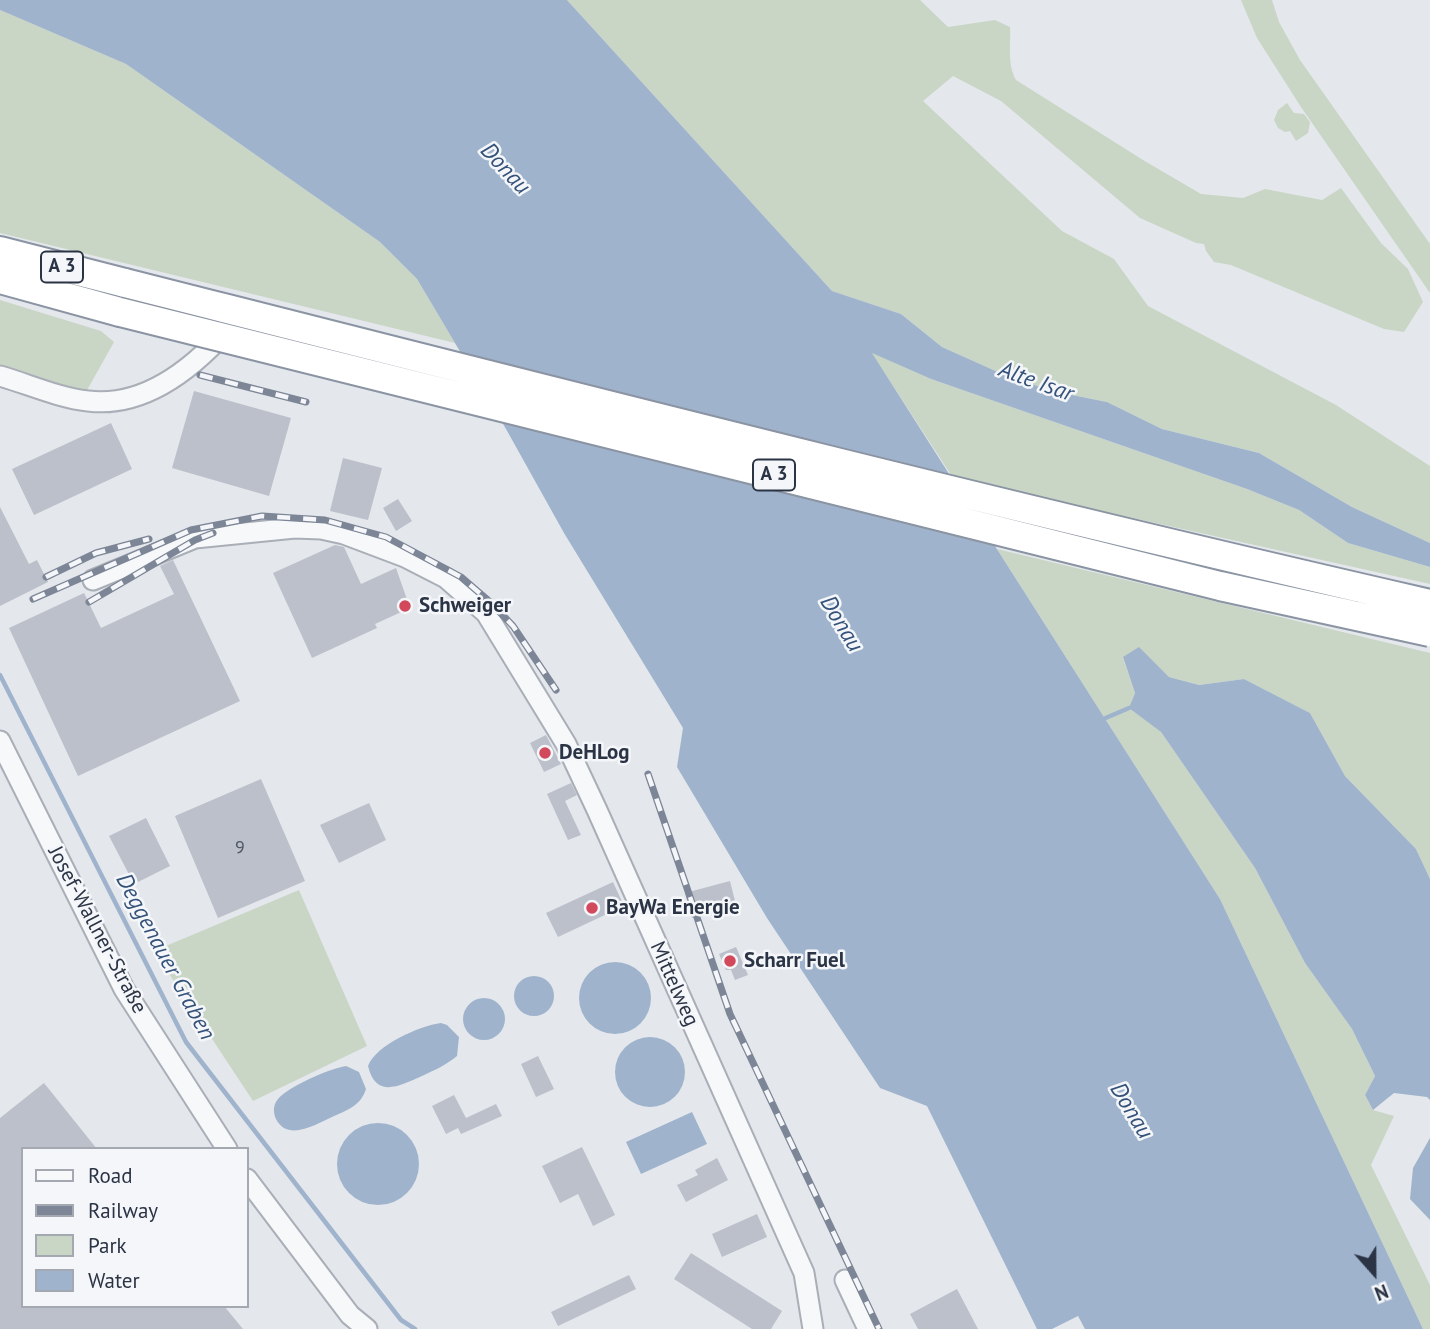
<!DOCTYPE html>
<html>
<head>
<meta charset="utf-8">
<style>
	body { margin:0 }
	#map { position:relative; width:1430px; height:1329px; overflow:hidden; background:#e4e7ec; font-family:"PT Sans",sans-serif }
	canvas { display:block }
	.legend { position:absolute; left:21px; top:1147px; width:228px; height:161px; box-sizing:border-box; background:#f4f6f9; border:2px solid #a4a8b1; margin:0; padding:9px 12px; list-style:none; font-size:21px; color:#2b3445 }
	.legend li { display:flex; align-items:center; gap:14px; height:35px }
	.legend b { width:35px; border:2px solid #a4a8b1 }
	.north { position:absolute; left:1339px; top:1238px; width:70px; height:70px; -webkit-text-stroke:5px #f4f6f9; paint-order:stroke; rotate:159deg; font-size:19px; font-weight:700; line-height:28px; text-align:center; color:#2b3445 }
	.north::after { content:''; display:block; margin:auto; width:24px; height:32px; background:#2b3445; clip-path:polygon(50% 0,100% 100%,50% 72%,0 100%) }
</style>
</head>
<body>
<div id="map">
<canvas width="1430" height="1329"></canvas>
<ul class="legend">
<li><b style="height:9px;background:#f7f8fa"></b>Road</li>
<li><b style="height:9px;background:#7d8696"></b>Railway</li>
<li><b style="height:19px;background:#c9d6c5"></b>Park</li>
<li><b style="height:19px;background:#9fb4cc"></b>Water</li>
</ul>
<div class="north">N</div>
</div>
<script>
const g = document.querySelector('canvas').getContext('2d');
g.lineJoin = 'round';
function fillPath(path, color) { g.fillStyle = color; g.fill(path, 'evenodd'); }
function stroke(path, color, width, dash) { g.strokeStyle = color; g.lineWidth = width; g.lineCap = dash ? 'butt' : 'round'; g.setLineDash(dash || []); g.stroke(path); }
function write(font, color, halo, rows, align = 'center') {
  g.font = font + ' "PT Sans",sans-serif'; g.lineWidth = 5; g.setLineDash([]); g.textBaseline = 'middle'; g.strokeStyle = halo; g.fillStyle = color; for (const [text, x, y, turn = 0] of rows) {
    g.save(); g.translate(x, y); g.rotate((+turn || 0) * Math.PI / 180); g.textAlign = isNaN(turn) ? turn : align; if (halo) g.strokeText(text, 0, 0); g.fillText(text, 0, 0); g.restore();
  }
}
fillPath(new Path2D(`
	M567,0H920L948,27L995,20L1010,27C1011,45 1007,64 1016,80L1143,160L1201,194L1243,198L1265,189L1322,200L1341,188L1381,243L1408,269L1423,302L1404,332L1384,329L1231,265L1214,262L1206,251L1204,244L1196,243L1140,218L1001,101L953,76L923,101L1062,231L1114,259L1148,306L1336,405L1430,466V543L1352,507L1259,453L1162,429L1107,402L1052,391L1000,373L942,347L901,314L832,291Z
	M1241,0H1272L1279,22L1300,60L1430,244V293L1301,107L1257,38Z
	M0,10L126,64L380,242L417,279L455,343L0,233Z
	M1287,103L1294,113L1304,114L1310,122L1308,133L1296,141L1290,131L1285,132L1278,128L1274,120L1278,110Z
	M0,300L101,331L114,342L86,392L0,366Z
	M871,352L931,379L1247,489L1299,510L1348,543L1430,567V584L953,478Z
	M997,549L1430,653V879L1416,849L1345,776L1310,713L1244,679L1199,685L1169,677L1139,648L1123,658L1135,693L1130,708L1161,732L1255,868L1305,963L1352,1029L1375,1076L1365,1095L1373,1110L1394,1116L1371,1165L1430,1285V1329H1423L1220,899Z
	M299,890L367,1046L253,1101L154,951Z`), '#c9d6c5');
fillPath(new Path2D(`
	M0,0H567L832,291L901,314L942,347L1000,373L1052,391L1107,402L1162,429L1259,453L1352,507L1430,543V567L1348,543L1299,510L1247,489L931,379L872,353L1220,899L1423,1329H1085L1078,1316L1052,1329H1037L927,1106L880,1088L767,918L677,767L683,728L564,533L506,429L417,279L380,242L126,64L0,10Z
	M1139,647L1169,677L1199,685L1244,679L1310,713L1345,776L1416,849L1430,879V1100L1427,1097L1394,1093L1373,1110L1365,1095L1375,1076L1352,1029L1305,963L1255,868L1161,732L1129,708L1135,693L1123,657Z
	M579 998a36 36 0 1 1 72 0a36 36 0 1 1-72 0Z
	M514 996a20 20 0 1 1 40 0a20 20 0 1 1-40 0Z
	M463 1019a21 21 0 1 1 42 0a21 21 0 1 1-42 0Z
	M441,1023L447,1025L459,1037L457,1056C446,1065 435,1070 422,1076C399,1086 376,1099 368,1066C376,1045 419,1026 441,1023Z
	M615 1072a35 35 0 1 1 70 0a35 35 0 1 1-70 0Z
	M346,1066L359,1072L366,1089C361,1105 348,1110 334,1116C318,1123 288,1143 276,1119C273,1112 273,1105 278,1099C289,1086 329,1069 346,1066Z
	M692,1112L707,1144L641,1174L626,1142Z
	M337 1164a41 41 0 1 1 82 0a41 41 0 1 1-82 0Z
	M1430,1138V1220L1410,1199L1413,1168Z`), '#9fb4cc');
stroke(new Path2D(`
	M0,675L186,1042L401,1320L415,1329
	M1101,720L1129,708`), '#9fb4cc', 4.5);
fillPath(new Path2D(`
	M194,391L291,418L269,496L172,468Z
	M111,423L132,469L34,515L12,469Z
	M343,458L382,468L368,520L330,511Z
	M398,499L412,521L396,531L383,508Z
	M0,507L29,564L37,560L48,582L0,606Z
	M335,545L344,547L361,584L396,568L410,608L375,624L377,628L312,658L273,573Z
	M173,560L240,701L78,776L9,628L84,593L101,628L174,594L160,566Z
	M546,735L561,764L544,772L530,743Z
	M261,779L305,881L218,918L175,816Z
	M571,783L577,795L565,801L581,835L568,840L547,794Z
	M369,803L386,840L339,863L320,825Z
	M146,818L170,866L134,884L109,836Z
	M730,881L736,905L692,918L685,893Z
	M613,882L624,906L558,937L546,913Z
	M736,947L748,975L735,980L731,970H726L719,954Z
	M538,1056L554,1089L536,1097L521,1064Z
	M44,1083L97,1149H23V1306H224L243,1329H0V1118Z
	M454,1095L466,1118L496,1104L502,1116L461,1134L458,1128L446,1134L432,1106Z
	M582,1147L615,1215L593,1226L578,1194L560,1203L542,1166Z
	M717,1158L728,1180L686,1202L677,1185L698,1175L695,1170Z
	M757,1214L767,1237L722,1257L712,1234Z
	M691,1253L782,1311L771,1329H752L674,1279Z
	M629,1275L636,1289L558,1326L551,1312Z
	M957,1289L978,1329H918L910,1314Z`), '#bbc0ca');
const minor = new Path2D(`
	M0,376C28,384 59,398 88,401C144,408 193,368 227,330
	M93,580L195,538L295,528L321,529L344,534L405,557L446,578L486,613L566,744L597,810L804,1273L813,1329
	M0,741L124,989L227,1149
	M247,1179L350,1315L367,1329
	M845,1280L868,1329`);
const highway = new Path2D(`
	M0,251L125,283
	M0,279L120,312`);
stroke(minor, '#a9aeb7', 23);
stroke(highway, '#8b94a3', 32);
stroke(minor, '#f7f8fa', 19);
stroke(highway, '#fff', 28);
const rail = new Path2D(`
	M200,375L306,402
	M46,577L96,553L149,539
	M33,599L191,530L262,516L325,520L386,537L461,577L490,602L513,626L556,690
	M89,602L195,540L213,533
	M648,774L730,1014L879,1329`);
stroke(rail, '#7d8696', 7);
stroke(rail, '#f4f6f9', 4.5, [13]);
const highwayBridge = new Path2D(`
	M125,283C559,393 993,504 1430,604
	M120,312L1220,586L1430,632`);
stroke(highwayBridge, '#8b94a3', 32, []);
stroke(highwayBridge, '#fff', 28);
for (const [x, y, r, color] of [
	[405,606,7,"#d1495b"],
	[545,753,7,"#d1495b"],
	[592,908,7,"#d1495b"],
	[730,961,7,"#d1495b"]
]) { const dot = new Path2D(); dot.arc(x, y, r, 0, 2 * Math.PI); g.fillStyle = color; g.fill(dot); stroke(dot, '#f4f6f9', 2.5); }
write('18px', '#4f5766', null, [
	["9",240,848]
]);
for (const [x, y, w] of [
	[62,267,42],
	[774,475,42]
]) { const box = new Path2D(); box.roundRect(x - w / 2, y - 15.5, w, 31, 5); g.fillStyle = '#f4f6f9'; g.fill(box); stroke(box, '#2b3445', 2); }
write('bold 19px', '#2b3445', null, [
	["A 3",62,267],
	["A 3",774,475]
]);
write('bold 21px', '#2b3445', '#f4f6f9', [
	["Schweiger",419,606],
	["DeHLog",559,753],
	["BayWa Energie",606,908],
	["Scharr Fuel",744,961]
], 'left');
write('21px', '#2b3445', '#f4f6f9', [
	["Josef-Wallner-Straße",97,930,62],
	["Mittelweg",674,984,66]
]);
write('italic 23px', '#34527a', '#f4f6f9', [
	["Donau",505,169,47],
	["Alte Isar",1036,382,20],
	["Donau",841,624,59],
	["Deggenauer Graben",165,957,62],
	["Donau",1131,1111,59]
]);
</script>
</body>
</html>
